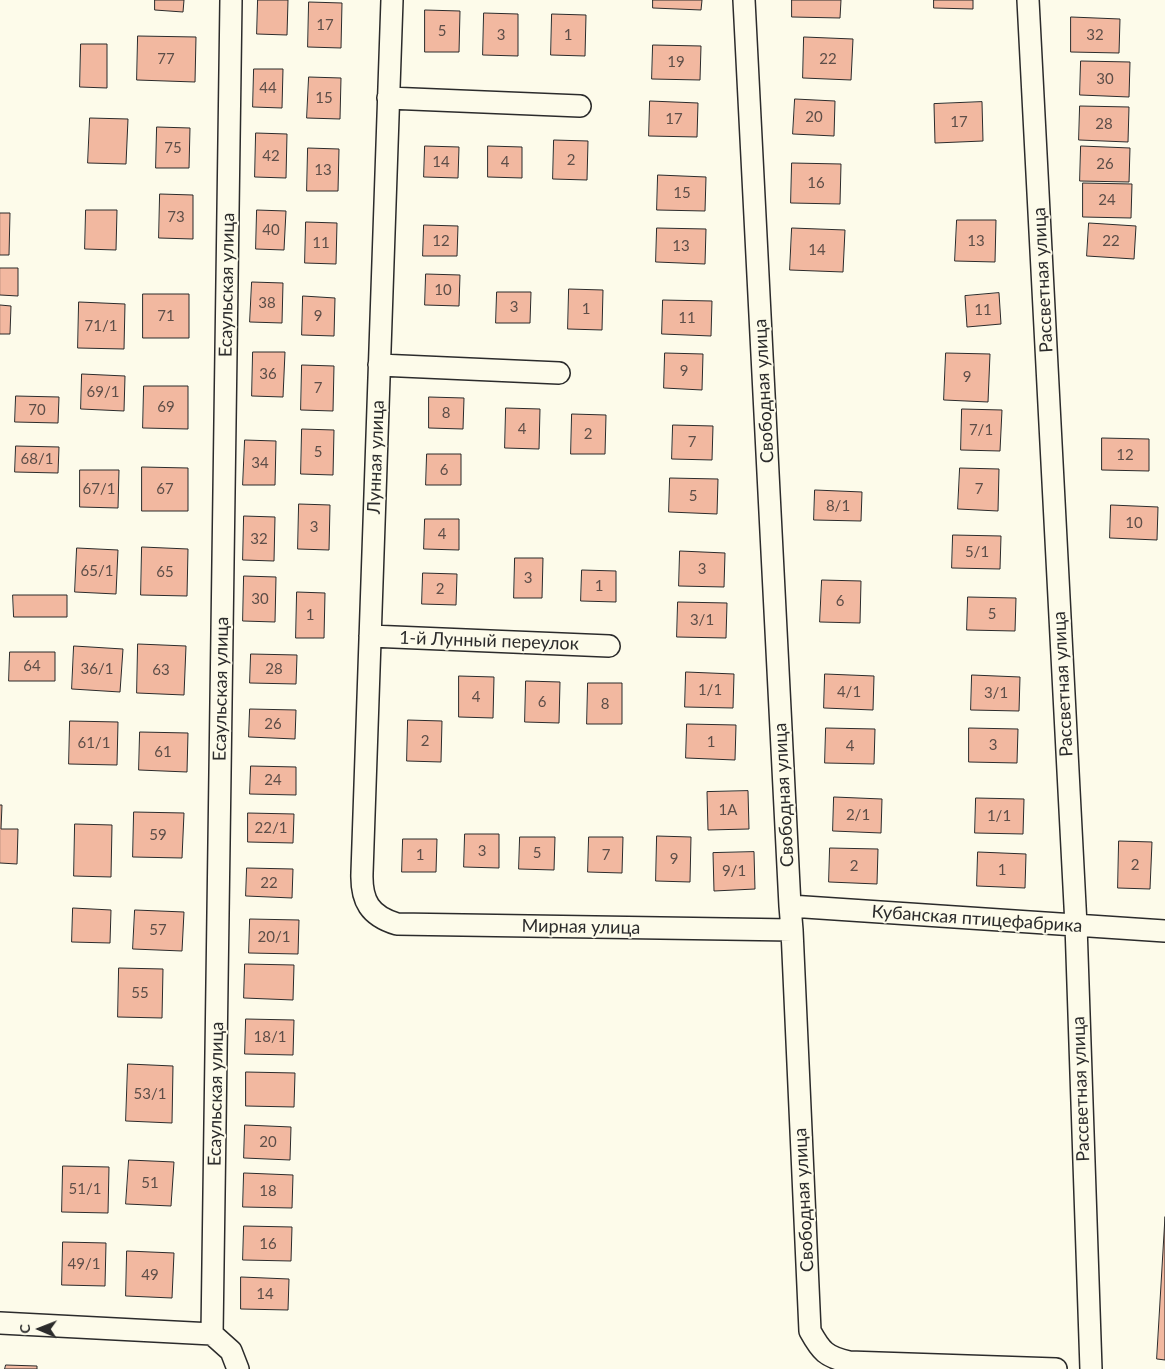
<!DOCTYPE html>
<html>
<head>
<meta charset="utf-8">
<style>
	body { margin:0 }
	#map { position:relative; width:1165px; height:1369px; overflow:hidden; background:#fdfbea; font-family:Lato,sans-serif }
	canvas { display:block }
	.north { position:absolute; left:15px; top:1304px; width:50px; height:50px; -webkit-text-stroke:4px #fdfbea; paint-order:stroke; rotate:271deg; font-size:14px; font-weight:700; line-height:20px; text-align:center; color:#2b2b2b }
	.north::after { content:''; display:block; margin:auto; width:18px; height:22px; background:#2b2b2b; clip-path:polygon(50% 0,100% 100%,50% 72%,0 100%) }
</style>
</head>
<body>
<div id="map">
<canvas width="1165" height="1369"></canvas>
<div class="north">С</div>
</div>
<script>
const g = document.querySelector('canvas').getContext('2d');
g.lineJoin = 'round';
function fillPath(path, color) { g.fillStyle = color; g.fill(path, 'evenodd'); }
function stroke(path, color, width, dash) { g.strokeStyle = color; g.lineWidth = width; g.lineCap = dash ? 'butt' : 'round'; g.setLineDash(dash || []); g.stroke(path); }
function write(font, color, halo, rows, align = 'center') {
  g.font = font + ' Lato,sans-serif'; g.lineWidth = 4; g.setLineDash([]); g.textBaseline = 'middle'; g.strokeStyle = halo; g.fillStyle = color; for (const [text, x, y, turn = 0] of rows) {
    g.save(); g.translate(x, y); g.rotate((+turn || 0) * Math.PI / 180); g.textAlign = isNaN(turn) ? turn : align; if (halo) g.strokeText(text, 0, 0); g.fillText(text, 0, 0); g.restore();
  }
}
const building = new Path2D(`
	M155,0H184L183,12L155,10Z
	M258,0H288L287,35L257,34Z
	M653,0H702L701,10L653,8Z
	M792,0H841L840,18L792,17Z
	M934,0H973V9L934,8Z
	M309,2L342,3L341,48L308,47Z
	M425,10L460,11L459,52H425Z
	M484,13L518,14V56L483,55Z
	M552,14L586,15L585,56L551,55Z
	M1071,17L1120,19L1119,53L1071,52Z
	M138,36L196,37L195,82L137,80Z
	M804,37L853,39L851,80L803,78Z
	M81,44H107V88L80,87Z
	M653,45L701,46L700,80L652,79Z
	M1081,61L1130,62L1129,97L1080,95Z
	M254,69H283L282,108L253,107Z
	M309,77L341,78L340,119L307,118Z
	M795,99L835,101L834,136L793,134Z
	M650,101L698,103L697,137L649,136Z
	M982,102L983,141L935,143L934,104Z
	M1080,106L1129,107L1128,142L1079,140Z
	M90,118L128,119L126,164L88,163Z
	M157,127L190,128L189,168H156Z
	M256,133L287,134L286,178L255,177Z
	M554,140L588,141L587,180L553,179Z
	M425,146L459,147L458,178L424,177Z
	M488,146L522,147V178L488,177Z
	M1081,146L1130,148L1129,182L1080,181Z
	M308,148L339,149L338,191H307Z
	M792,163L841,164L840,204L791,203Z
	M658,175L706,177L705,211L657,210Z
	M1083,183L1132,184L1131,218L1083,217Z
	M160,194L193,195V239L159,238Z
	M86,210H117L116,250L85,249Z
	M257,210L286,211L284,250L256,249Z
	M0,213H10L9,255H0Z
	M957,220H996L995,262L955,261Z
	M306,222L337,223L336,264L305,263Z
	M1089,223L1136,226L1134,259L1087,256Z
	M424,225L458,226L457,256H423Z
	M657,228L706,229L705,264L656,262Z
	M792,228L845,230L843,272L790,270Z
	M0,268H18V296L0,295Z
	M426,274L460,275L459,306L425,305Z
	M252,282L283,283L282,323L250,322Z
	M569,289L603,290L602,330L568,329Z
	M497,292H531L530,323H496Z
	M999,293L1001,324L967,327L965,296Z
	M143,294H189V338H143Z
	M303,296L335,298L334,336L302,335Z
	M663,300L712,301L711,336L662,334Z
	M79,302L125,304L124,349L78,348Z
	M0,305L11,306L10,334H0Z
	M253,352H285L283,397L252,396Z
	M665,353L703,354L702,390L664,388Z
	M946,353L990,354L988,402L944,400Z
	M302,365L334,366L333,411L301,410Z
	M82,374L125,376L124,411L81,409Z
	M144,386H188V429L143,428Z
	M16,396L59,397L58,423L15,422Z
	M429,397L464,398L463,429L429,428Z
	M506,408L540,409L539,449L505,448Z
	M962,409L1002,410L1000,451L961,450Z
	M572,414L606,415L605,454H571Z
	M673,425L713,426L712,460L672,459Z
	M302,429L334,430L333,475L301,474Z
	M1102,438L1149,439V471L1102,470Z
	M245,440L276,441L275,485H243Z
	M16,446L59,447L58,473L15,472Z
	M427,454H461V485H426Z
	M142,467L188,468V511H142Z
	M960,468L999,469L998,511L958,509Z
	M80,470H119L118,508L80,507Z
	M670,478L718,479L717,514L669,512Z
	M815,490L862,492L861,521L814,520Z
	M299,504L330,505L329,550L298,549Z
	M1111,505L1158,507L1157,540L1110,538Z
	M244,516L275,517L274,561L243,560Z
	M425,519H459V550L424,549Z
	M953,535L1001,536L1000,569L952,568Z
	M142,547L188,549L187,596L141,595Z
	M77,548L118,550L116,594L75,592Z
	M680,551L725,553L724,587L679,586Z
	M515,558H543L542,598H514Z
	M582,570L616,571V602L581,601Z
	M423,573L457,574L456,605L422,604Z
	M244,576L276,577L275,622L243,621Z
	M822,580L861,581L860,623L820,622Z
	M297,592L325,593L324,638H296Z
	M13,595H67V617H14Z
	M968,597L1016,598L1015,631L967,630Z
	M678,602L727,603L726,638L677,637Z
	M138,644L186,646L184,695L137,693Z
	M74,646L123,649L120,692L72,689Z
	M10,652H55V681H9Z
	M251,654L297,655L296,684L250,683Z
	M686,672L734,674L733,708L685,707Z
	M825,674L874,676L873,710L824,708Z
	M972,675L1020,677L1019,711L971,710Z
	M459,676L494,677L493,718L459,717Z
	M526,681L560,682L559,723L525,722Z
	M588,683H622V724H587Z
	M250,709L296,710L295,739L249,737Z
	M408,720L442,721L441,762L407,761Z
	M70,721L118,722L117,765L69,764Z
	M687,724L736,725L735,760L686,758Z
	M826,728L875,729L874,764L825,763Z
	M969,728L1018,729L1017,763L969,762Z
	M140,732L188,733L187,772L139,770Z
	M251,766L296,767V795L250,794Z
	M748,791L749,829L708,830L707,792Z
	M834,797L882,799L881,833L833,831Z
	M976,798L1024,799L1023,834L975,833Z
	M0,805H2L1,829H18L17,864L0,863Z
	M134,812L184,813L182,858L133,857Z
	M248,813L294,814L293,843L248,842Z
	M75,824L112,825L111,877L74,876Z
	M465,834H499V868L464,867Z
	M657,836L691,837L690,882L656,881Z
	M520,837H555L554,870L519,869Z
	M589,837H623L622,873L588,872Z
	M403,839H437L436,872H402Z
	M1119,841L1152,842L1150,889L1118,888Z
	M830,848L878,849L877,884L829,882Z
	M754,852L755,889L714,891L713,853Z
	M978,852L1026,854L1025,888L977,886Z
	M247,868L293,869L292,898L246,896Z
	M73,908L111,910L110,943L72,942Z
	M135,910L184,912L182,951L133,949Z
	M250,919L299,920L298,954L249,953Z
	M245,964L294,965L293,1000L244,998Z
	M119,968L163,969L162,1018L118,1017Z
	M246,1019L294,1020L293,1055L245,1054Z
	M128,1064L173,1066L172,1123L126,1121Z
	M246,1072L295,1073L294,1107L246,1106Z
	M245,1125L291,1127L290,1160L244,1158Z
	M129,1160L174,1162L171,1206L126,1204Z
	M63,1166L109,1167L108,1213L62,1212Z
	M244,1173L293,1175L292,1208L243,1207Z
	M1165,1217V1360L1157,1359Z
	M244,1226L292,1227L291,1261L243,1260Z
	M63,1242L106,1243L105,1286L62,1285Z
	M127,1251L174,1253L172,1298L126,1296Z
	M241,1277L289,1279L288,1310L241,1309Z
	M6,1365L37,1366V1369H5Z`);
fillPath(building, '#f2b8a0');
stroke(building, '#2b2b2b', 1);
const minor = new Path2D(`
	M231,0L212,1334L231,1351L238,1369
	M392,0L362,873C361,901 370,916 397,924L792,930
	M744,0L790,906L792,930L810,1331C821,1351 826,1357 849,1362L1056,1369
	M1028,0L1076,925L1091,1369
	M388,98L580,106
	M379,365L559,373
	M370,636L609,646
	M790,906L1165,931
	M0,1323L212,1334`);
stroke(minor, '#2b2b2b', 24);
stroke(minor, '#fdfbea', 21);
write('15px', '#5d4e48', null, [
	["17",325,25],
	["5",442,31],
	["3",501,35],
	["1",568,35],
	["32",1095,35],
	["77",166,59],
	["22",828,59],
	["19",676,62],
	["30",1105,79],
	["44",268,88],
	["15",324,98],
	["20",814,117],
	["17",674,119],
	["17",959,122],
	["28",1104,124],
	["75",173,148],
	["42",271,156],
	["2",571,160],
	["14",441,162],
	["4",505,162],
	["26",1105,164],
	["13",323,170],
	["16",816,183],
	["15",682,193],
	["24",1107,200],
	["73",176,217],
	["40",271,230],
	["12",441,241],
	["13",976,241],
	["22",1111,241],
	["11",321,243],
	["13",681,246],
	["14",817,250],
	["10",443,290],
	["38",267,303],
	["3",514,307],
	["1",586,309],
	["11",983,310],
	["71",166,316],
	["9",318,316],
	["11",687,318],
	["71/1",101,326],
	["9",684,371],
	["36",268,374],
	["9",967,377],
	["7",318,388],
	["69/1",103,392],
	["69",166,407],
	["70",37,410],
	["8",446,413],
	["4",522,429],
	["7/1",981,430],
	["2",588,434],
	["7",692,442],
	["5",318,452],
	["12",1125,455],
	["68/1",37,459],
	["34",260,463],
	["6",444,470],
	["67/1",99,489],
	["67",165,489],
	["7",979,489],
	["5",693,496],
	["8/1",838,506],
	["10",1134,523],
	["3",314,527],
	["4",442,534],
	["32",259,539],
	["5/1",977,552],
	["3",702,569],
	["65/1",97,571],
	["65",165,572],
	["3",528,578],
	["1",599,586],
	["2",440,589],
	["30",260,599],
	["6",840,601],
	["5",992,614],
	["1",310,615],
	["3/1",702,620],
	["64",32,666],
	["36/1",97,669],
	["28",274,669],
	["63",161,670],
	["1/1",710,690],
	["4/1",849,692],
	["3/1",996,693],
	["4",476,697],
	["6",542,702],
	["8",605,704],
	["26",273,724],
	["2",425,741],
	["1",711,742],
	["61/1",94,743],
	["3",993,745],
	["4",850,746],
	["61",163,752],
	["24",273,780],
	["1А",728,810],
	["2/1",858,815],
	["1/1",999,816],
	["22/1",271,828],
	["59",158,835],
	["3",482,851],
	["5",537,853],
	["1",420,855],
	["7",606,855],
	["9",674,859],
	["2",1135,865],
	["2",854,866],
	["1",1002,870],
	["9/1",734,871],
	["22",269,883],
	["57",158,930],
	["20/1",274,937],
	["55",140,993],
	["18/1",270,1037],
	["53/1",150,1094],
	["20",268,1142],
	["51",150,1183],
	["51/1",85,1189],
	["18",268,1191],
	["16",268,1244],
	["49/1",84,1264],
	["49",150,1275],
	["14",265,1294]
]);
write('18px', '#2b2b2b', '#fdfbea', [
	["Рассветная улица",1043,280,-93],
	["Есаульская улица",227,285,-89],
	["Свободная улица",764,391,-93],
	["Лунная улица",376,457,-88],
	["1-й Лунный переулок",489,641,2],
	["Рассветная улица",1063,684,-93],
	["Есаульская улица",221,689,-89],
	["Свободная улица",784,795,-93],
	["Кубанская птицефабрика",977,919,4],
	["Мирная улица",581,927,1],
	["Рассветная улица",1081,1089,-92],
	["Есаульская улица",216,1094,-89],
	["Свободная улица",804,1200,-93]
]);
</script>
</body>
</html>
